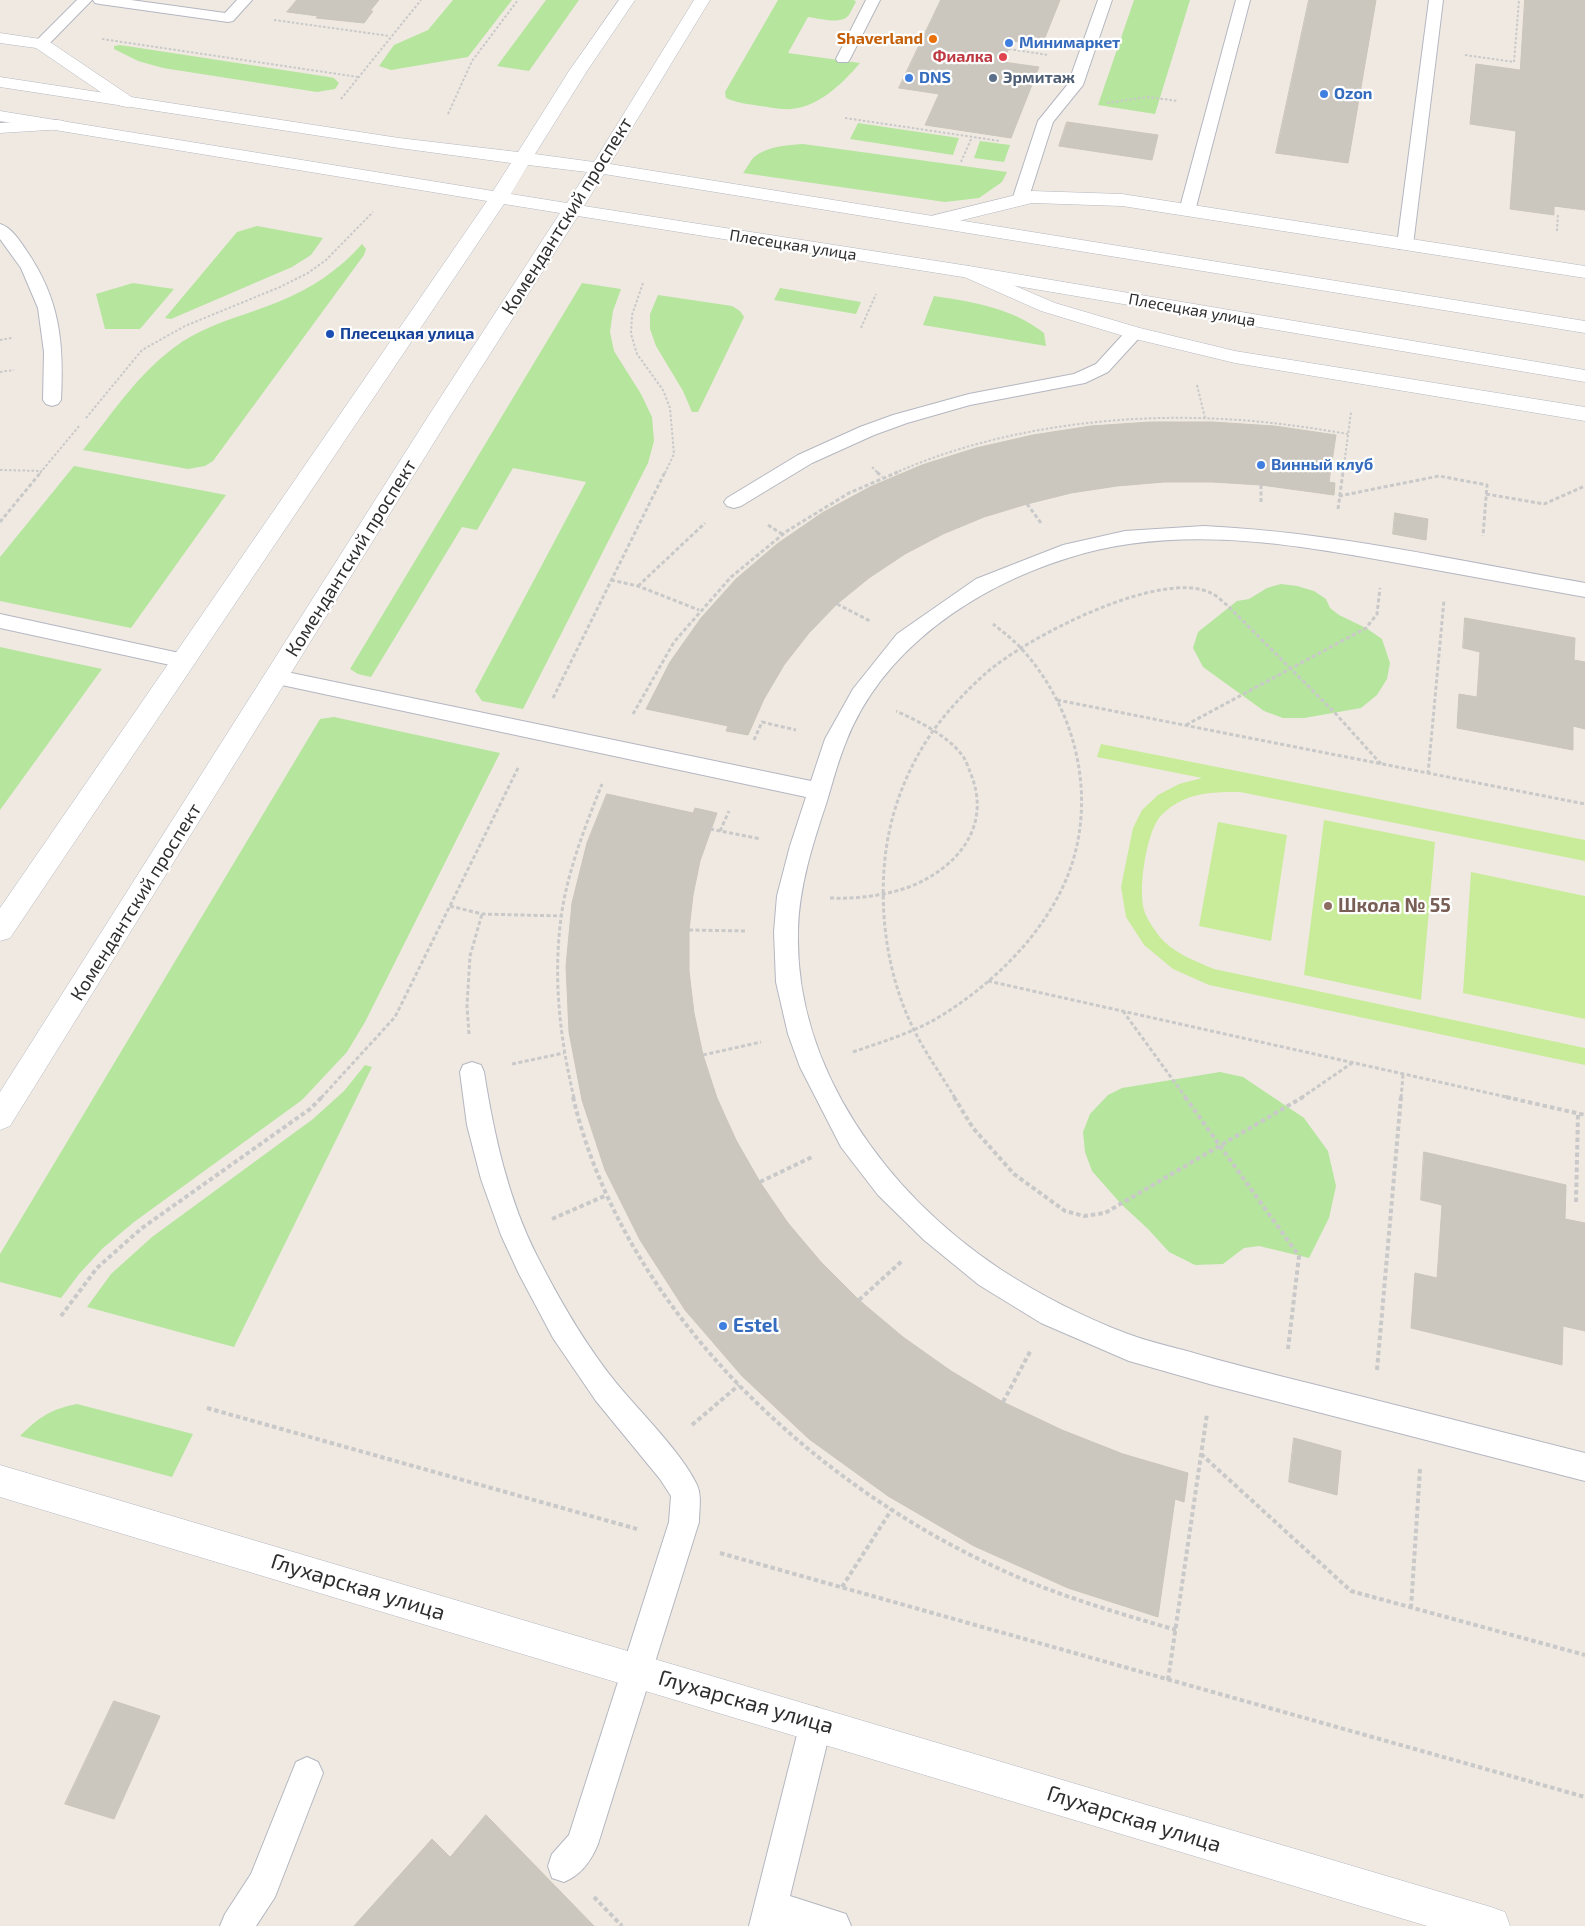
<!DOCTYPE html>
<html>
<head>
<meta charset="utf-8">
<style>
	body { margin:0 }
	canvas { display:block; background:#efe9e1 }
</style>
</head>
<body>
<canvas width="1585" height="1926"></canvas>
<script>
const g = document.querySelector('canvas').getContext('2d');
g.lineJoin = 'round';
function fillPath(path, color) { g.fillStyle = color; g.fill(path, 'evenodd'); }
function stroke(path, color, width, dash) { g.strokeStyle = color; g.lineWidth = width; g.lineCap = dash ? 'butt' : 'round'; g.setLineDash(dash || []); g.stroke(path); }
function write(font, color, halo, rows, align = 'center') {
  g.font = font + ' "Exo 2",sans-serif'; g.lineWidth = 4.5; g.setLineDash([]); g.textBaseline = 'middle'; g.strokeStyle = halo; g.fillStyle = color; for (const [text, x, y, turn = 0] of rows) {
    g.save(); g.translate(x, y); g.rotate((+turn || 0) * Math.PI / 180); g.textAlign = isNaN(turn) ? turn : align; if (halo) g.strokeText(text, 0, 0); g.fillText(text, 0, 0); g.restore();
  }
}
fillPath(new Path2D(`
	M453,0H512L468,57L391,70L379,66L394,45L428,30Z
	M546,0H579L529,71L497,66Z
	M778,0H854L856,2C853,6 851,13 848,16C839,25 819,18 808,17L788,53L860,63C843,83 819,107 791,109C780,110 770,107 760,106C748,104 737,103 726,98L725,92Z
	M1134,0H1190L1155,114L1098,105Z
	M120,45L329,77L334,78L339,83L335,89L317,92L163,68L138,61L114,49V46Z
	M858,123L959,138L953,155L850,139Z
	M980,141L1010,145L1004,162L974,158Z
	M803,144L1007,172L1002,182L979,198L945,202L743,173C747,168 750,161 754,157C768,146 787,145 803,144Z
	M257,226L323,238L311,255L292,267L171,319L165,318L237,232Z
	M362,244L366,249L364,255L213,461L205,466L188,469L83,450C115,410 145,363 190,337C218,321 249,314 278,302C311,289 339,270 362,244Z
	M133,283L174,289L140,329H105L96,294Z
	M582,283L621,289L613,311L610,332L614,351L641,394L652,417L654,441L648,463L523,709L482,701L475,691L586,482L513,468L477,530L462,527L371,677L358,674L350,669Z
	M780,288L861,302L856,314L774,300Z
	M658,295L732,306L740,311L744,317L698,412H692L683,391L656,346L650,329V314Z
	M934,296C974,302 1012,308 1044,333L1046,346L923,325Z
	M74,466L226,495L131,628L0,601V557Z
	M1281,584L1297,586L1314,591L1326,599L1330,608L1339,615L1366,628L1382,639L1390,663L1387,679L1377,695L1361,708L1304,718H1283L1264,711L1203,667L1193,648L1198,632L1237,601L1249,599L1267,588Z
	M0,647L102,669L0,810Z
	M334,717L500,753L365,1022L347,1052L302,1100L134,1222L103,1248L79,1274L61,1298L0,1282V1254L320,719Z
	M365,1065L372,1067L234,1347L87,1307L111,1274L152,1237L313,1119L344,1091Z
	M1220,1072L1243,1077L1304,1118L1328,1151L1336,1186L1329,1218L1309,1258L1259,1246L1244,1248L1223,1264L1195,1265L1169,1252L1148,1229L1121,1204L1092,1171L1085,1152L1083,1132L1090,1114L1108,1095L1122,1088Z
	M77,1404L193,1434L172,1477L20,1436C39,1417 51,1409 77,1404Z`), '#b6e59e');
fillPath(new Path2D(`
	M1101,744L1585,840V861L1240,792C1216,792 1194,792 1174,805C1169,808 1163,813 1159,818C1146,835 1137,893 1145,913C1148,921 1155,930 1159,936C1173,953 1195,961 1214,969L1585,1048V1065L1209,985L1173,969L1144,945L1126,917L1121,887L1133,828L1142,810L1158,795L1179,784L1202,778L1097,757Z
	M1324,820L1435,842L1421,1000L1304,975Z
	M1218,822L1287,835L1271,941L1199,926Z
	M1471,872L1585,896V1019L1463,993Z`), '#c9ec9a');
const building = new Path2D(`
	M297,0H379L370,11H373L364,23L316,18L318,16L287,12Z
	M941,0H1060L1042,45L1012,41L1003,62L1039,67L1011,138L925,125L939,94L899,88Z
	M1309,0H1376L1348,163L1276,153Z
	M1525,0H1585V210L1554,206V215L1510,209L1516,131L1470,124L1476,64L1520,70Z
	M1067,122L1158,135L1152,160L1059,146Z
	M1151,422H1212L1274,426L1336,435L1329,482L1335,483L1334,495L1261,485L1212,482H1164L1117,486L1071,493L1027,504L984,517L943,534L905,554L869,578L837,604L809,633L784,665L764,699L748,735L726,731L728,726L646,709L670,662L701,618L736,579L777,544L822,513L870,487L922,465L976,448L1033,435L1091,426Z
	M1395,513L1428,519L1426,540L1393,534Z
	M1465,618L1575,638L1574,660L1585,662V729L1573,726V750L1457,728L1459,694L1477,697L1480,652L1463,648Z
	M607,794L693,813L695,808L717,813L700,861L693,895L689,930V971L694,1013L703,1055L717,1098L736,1140L760,1182L788,1223L821,1262L859,1300L903,1337L951,1371L1003,1402L1062,1430L1123,1454L1188,1473L1184,1502L1175,1499L1158,1617L1068,1588L974,1546L888,1496L809,1439L742,1376L685,1310L640,1240L605,1170L582,1100L569,1032L566,966L572,903L587,843Z
	M1424,1152L1566,1185L1565,1219L1585,1223V1331L1563,1326L1562,1365L1411,1328L1415,1273L1437,1278L1442,1205L1421,1200Z
	M1294,1438L1341,1451L1337,1495L1289,1482Z
	M114,1701L160,1716L114,1819L65,1804Z
	M486,1815L594,1926H354L432,1839L450,1857Z`);
fillPath(building, '#cbc7bf');
stroke(building, '#cbc5ba', 1);
const lane = new Path2D(`
	M77,0H92L46,47H36L34,44L36,41Z
	M93,0H131L225,13L237,0H252L233,21L228,22L100,4L95,3Z
	M866,0H880L850,59L848,62H838L836,59Z
	M1098,0H1112L1083,85L1053,122L1028,200L1026,203H1014L1012,200L1038,121L1068,84Z
	M1236,0H1250L1195,211L1193,214H1181L1179,211Z
	M1429,0H1443L1413,245L1411,249H1399L1397,245Z
	M0,224C11,227 20,241 26,250C60,299 64,342 61,400L58,404L52,406L46,404L43,400L44,352L38,308L21,268L0,239Z
	M1134,328L1140,329L1143,333L1140,337L1108,372L1085,383L970,405L907,423L874,435L812,463L741,506L734,508L727,506L724,502L727,498L798,455L860,427L893,415L969,394L1074,374L1096,364L1128,329Z
	M1204,526C1332,532 1459,561 1585,583V597C1524,586 1464,575 1403,564C1293,544 1177,523 1068,558C975,587 882,649 846,742C838,761 833,781 827,801C813,843 799,886 798,930C794,1069 888,1194 1000,1269C1040,1295 1083,1317 1128,1334C1147,1341 1167,1346 1187,1351C1230,1364 1273,1374 1316,1385C1406,1408 1495,1430 1585,1453V1481L1213,1385L1129,1361L1041,1323L979,1285L924,1240L878,1195L841,1147L800,1067L788,1034L776,982L774,932L777,896L790,846L806,797L277,684L270,682L267,677L270,672L277,670L811,781L825,739L853,689L897,634L976,579L1063,545L1125,531Z
	M0,614L184,654L191,656L194,661L191,666L184,668L0,628Z
	M472,1062L481,1065L484,1072C494,1135 508,1199 537,1256C560,1301 586,1346 617,1384C641,1413 682,1453 697,1485C702,1496 699,1510 699,1522L598,1844C591,1861 581,1875 564,1882L552,1878L548,1866L552,1854L569,1835L669,1522L671,1496L660,1479L596,1401L553,1338L519,1274L501,1235L481,1179L467,1125L460,1072L463,1065Z
	M816,1707L827,1712L832,1723L790,1896L846,1914L851,1926H749L800,1723L805,1712Z
	M307,1757L318,1762L323,1773L275,1897L256,1926H220L225,1914L251,1874L296,1762Z`);
const street = new Path2D(`
	M0,33L47,40L133,98L136,102L133,106L127,107L121,106L36,48L0,43Z
	M58,120L64,121L67,125L64,129L0,133V123Z
	M1032,191L1122,194L1585,266V278L1122,206L1032,203L934,227L927,225L924,221L927,217Z
	M969,266L1055,303L1140,328L1235,351L1585,407V421L1235,363L1127,337L1041,311L962,276L959,272L962,268Z
	M0,1465L1491,1907L1505,1912L1510,1926H1427L0,1497Z`);
const secondary = new Path2D(`
	M619,0H635L587,71L535,154L594,162L694,0H710L610,164L1585,321V333L604,174L584,206L969,266L1585,370V382L969,278L578,216L451,415L10,1126L0,1130V1092L429,415L560,213L504,204L10,938L0,941V908L487,201L0,121V111L493,191L511,163L399,148L0,87V77L399,138L518,152L569,71ZM528,165L587,172L567,203L511,194Z`);
stroke(lane, '#b4b7c1', 2);
stroke(street, '#b4b7c1', 1);
stroke(secondary, '#b4b7c1', 1);
stroke(new Path2D(`
	M274,20L390,36
	M102,39L358,77
	M1009,49L1048,55
	M1465,55L1514,62L1519,0
	M341,99L421,0
	M1107,103L1148,97L1178,101
	M448,114L472,61L518,0
	M845,118L1000,141
	M961,162L972,137
	M1557,231L1558,213
	M643,283L632,315L631,334L637,354L663,390L670,408L674,454L665,473
	M861,328L876,294
	M0,340L12,338
	M0,372L14,370
	M1197,385L1205,418
	M86,418L142,350L185,326L280,287L308,273L326,260L373,212
	M872,467L878,473
	M0,470L42,471
	M40,473L80,425
	M895,473C994,429 1116,413 1223,419C1265,421 1307,427 1348,434
	M1343,473L1351,412`), '#c9c9c9', 2, [2.5, 2]);
stroke(new Path2D(`
	M877,472L882,477
	M1261,485V502
	M1486,494L1544,504L1585,486
	M1339,496L1439,476L1487,485L1483,536
	M1027,504L1041,523
	M1338,509L1343,472
	M0,522L41,472
	M768,525L782,534
	M611,580L638,586L699,610
	M638,586L705,523
	M837,604L870,621
	M553,698L665,472
	M1057,700L1585,804
	M633,714L674,642L731,577L787,531L849,493L898,472
	M1186,725L1366,628L1377,614L1380,588
	M754,740L762,722L796,730
	M1428,774L1444,600
	M710,829L761,839
	M720,831L729,811
	M830,898C857,899 883,896 909,887C958,868 993,825 970,772C968,767 966,760 962,755C947,735 918,721 896,711
	M450,906L482,914L562,916
	M689,930L746,931
	M988,981L1511,1098
	M1123,1011L1186,1098
	M469,1034L467,1006L470,956L482,914
	M853,1052C884,1041 916,1032 944,1014C988,986 1029,948 1055,902C1103,819 1083,714 1019,646C1011,638 1002,631 993,624
	M703,1055L761,1042
	M512,1064L564,1053
	M321,1098L395,1017L519,766
	M574,1098C560,1039 553,979 561,918C567,872 585,827 602,784
	M955,1098C942,1076 926,1054 914,1030C887,976 878,910 886,850C892,807 908,767 933,731C948,710 967,690 986,673C1026,638 1160,568 1211,593C1218,596 1224,603 1229,607L1335,713L1381,764
	M1301,1098L1352,1063
	M1401,1098L1403,1075`), '#c9c9c9', 3, [4, 2.5]);
stroke(new Path2D(`
	M573,1097C623,1309 811,1484 1004,1571C1059,1596 1118,1613 1176,1630
	M954,1097L973,1128L1014,1174L1065,1211L1084,1216L1105,1213L1303,1097
	M1185,1097L1299,1256L1288,1349
	M1506,1097L1585,1115
	M760,1182L814,1156
	M1576,1202L1578,1114
	M552,1219L607,1195
	M859,1300L903,1260
	M61,1316L97,1268L142,1228L310,1109L322,1097
	M1377,1370L1401,1097
	M1003,1402L1031,1350
	M207,1408L637,1529
	M692,1425L739,1385
	M1201,1454L1351,1591L1585,1655
	M720,1553L1585,1797
	M842,1587L892,1509
	M1411,1608L1420,1469
	M1168,1680L1207,1414
	M594,1897L622,1926`), '#c9c9c9', 4, [4.5, 3]);
fillPath(lane, '#fff');
fillPath(street, '#fff');
fillPath(secondary, '#fff');
for (const [x, y, r, color] of [
	[933,39,5,"#e8710a"],
	[1009,43,5,"#3f7fe0"],
	[1003,57,5,"#e0444e"],
	[909,78,5,"#3f7fe0"],
	[993,78,5,"#5c6f8a"],
	[1324,94,5,"#3f7fe0"],
	[330,334,5,"#1a4fb4"],
	[1261,465,5,"#3f7fe0"],
	[1328,906,5,"#8d6e63"],
	[723,1326,5,"#3f7fe0"]
]) { const dot = new Path2D(); dot.arc(x, y, r, 0, 2 * Math.PI); g.fillStyle = color; g.fill(dot); stroke(dot, '#fff', 2); }
write('bold 16px', '#c56008', '#fff', [
	["Shaverland",923,39]
], 'right');
write('bold 16px', '#366cbe', '#fff', [
	["Минимаркет",1019,43],
	["DNS",919,78],
	["Ozon",1334,94],
	["Винный клуб",1271,465]
], 'left');
write('bold 16px', '#be3a42', '#fff', [
	["Фиалка",993,57]
], 'right');
write('bold 16px', '#4e5e75', '#fff', [
	["Эрмитаж",1003,78]
], 'left');
write('16px', '#2e2e2e', '#fff', [
	["Плесецкая улица",793,245,9],
	["Плесецкая улица",1192,310,10]
]);
write('bold 16px', '#164399', '#fff', [
	["Плесецкая улица",340,334]
], 'left');
write('19px', '#2e2e2e', '#fff', [
	["Комендантский проспект",567,216,-58],
	["Комендантский проспект",351,558,-58],
	["Комендантский проспект",136,902,-58]
]);
write('bold 19px', '#785e54', '#fff', [
	["Школа № 55",1338,906]
], 'left');
write('bold 19px', '#366cbe', '#fff', [
	["Estel",733,1326]
], 'left');
write('22px', '#2e2e2e', '#fff', [
	["Глухарская улица",358,1587,17],
	["Глухарская улица",746,1702,16],
	["Глухарская улица",1134,1819,17]
]);
</script>
</body>
</html>
